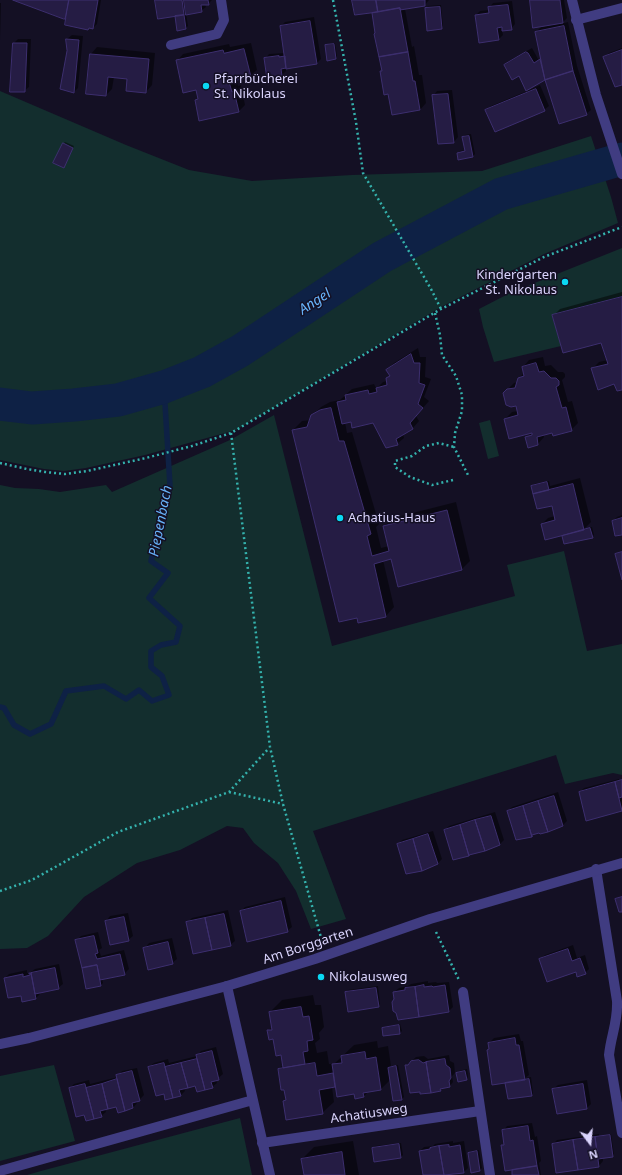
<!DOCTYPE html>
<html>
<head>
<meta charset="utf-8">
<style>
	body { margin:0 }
	#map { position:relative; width:622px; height:1175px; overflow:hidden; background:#141024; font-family:"Noto Sans",sans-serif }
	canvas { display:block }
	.north { position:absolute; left:570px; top:1123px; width:40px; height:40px; -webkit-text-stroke:3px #141024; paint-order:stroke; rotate:164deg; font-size:11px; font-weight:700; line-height:16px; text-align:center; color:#dad4fd }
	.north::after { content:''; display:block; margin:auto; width:14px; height:18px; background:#dad4fd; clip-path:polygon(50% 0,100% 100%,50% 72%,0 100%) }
</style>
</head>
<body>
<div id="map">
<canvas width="622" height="1175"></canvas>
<div class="north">N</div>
</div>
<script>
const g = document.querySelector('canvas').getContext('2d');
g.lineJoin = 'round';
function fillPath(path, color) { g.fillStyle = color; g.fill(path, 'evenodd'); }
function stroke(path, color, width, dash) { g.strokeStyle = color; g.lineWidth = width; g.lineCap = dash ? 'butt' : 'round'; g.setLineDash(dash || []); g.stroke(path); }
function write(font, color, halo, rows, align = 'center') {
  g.font = font + ' "Noto Sans",sans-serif'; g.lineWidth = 3; g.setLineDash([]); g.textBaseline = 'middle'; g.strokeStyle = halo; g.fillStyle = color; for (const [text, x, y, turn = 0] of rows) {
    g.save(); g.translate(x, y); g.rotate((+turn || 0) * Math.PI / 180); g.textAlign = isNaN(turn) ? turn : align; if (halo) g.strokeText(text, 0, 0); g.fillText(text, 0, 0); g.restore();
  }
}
fillPath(new Path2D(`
	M0,91L126,145L189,170L252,181L352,175L482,171L591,136L611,197L618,223L544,254L441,307L236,430L145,455L86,468L64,471L44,469L0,460Z
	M622,248V297L552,315L561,346L494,362L483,327L479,309L512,292Z
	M274,415L332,646L515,596L507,565L564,551L587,651L622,644V775L613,773L565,784L556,755L313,831L346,919L311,929L296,891L278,863L254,843L243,828L227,826L180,850L137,863L84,897L48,936L27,948L0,949V485L15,488L39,489L60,492L106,485L112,492L230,440Z
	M490,420L499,456L488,459L479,423Z
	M54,1065L75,1141L0,1161V1076Z
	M240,1118L252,1175H27L41,1171Z`), '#132e2e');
fillPath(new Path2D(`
	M16,0H101L97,24L93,28L90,27L88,29L67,16L65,18Z
	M156,0H212L208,4H205L206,7L201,11L186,14L188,26L186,28L176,17Z
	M353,0H429L425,5L405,9L412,47L414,46L419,75H422L426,103L420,110L389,93L381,71L383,70L372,11Z
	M531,0H564L567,18L561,24L568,22L577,66L591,110L586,114L545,78L527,89V91L540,85L549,106L544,110H486L491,106L527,91L520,74L505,65L509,61L532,48L538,59L541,58L536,32L542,26Z
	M512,1L515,24L511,29L502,30L503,35L499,39L476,15L480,11L489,10V8L493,3Z
	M0,3H1L0,40Z
	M441,5L443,26L441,28L426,8L428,6Z
	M314,17L321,59L317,63L285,67L286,71L282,75L265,59L269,54L285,53L281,26L285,22Z
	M72,35L83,36L78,88L74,92L67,39Z
	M18,39H31L29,87L24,91L14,43Z
	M251,43L257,70L250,76L237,80L238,86L241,85L245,105L239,111L196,100L198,98L196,88L177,61L183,54L229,44L230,47Z
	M335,43L337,56L336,58L326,46L328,44Z
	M97,47L155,53L152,85L146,92L128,78L114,77L112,89L106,95L87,93L91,54Z
	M622,48V83L605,58L609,53Z
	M452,90L458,137L454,142L433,96L437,91Z
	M471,134L475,154L473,156L459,159L458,153L460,151L466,150L463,137L465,135Z
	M65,142L74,146L63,167V144Z
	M622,292V389L592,369L599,362L608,360L602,341L553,316L560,309Z
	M418,348L420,357H426L425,377L431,379L424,397L429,401L416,416L419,421L413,428L403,434L404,438L397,444L373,421L352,420L345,422L347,433L352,432L379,524L376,527L381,548L389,546L384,526L393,518L456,502L470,561L462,569L392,558L383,560L394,607L386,616L293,430L302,421L311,420L312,416L321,407L330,402L340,400L352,389L374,384L376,388H377L383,382L387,381V379L390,375L387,370L394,363Z
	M543,357L545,366L551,365L558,372H563L565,374V377L562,380L568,402L572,401L578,423L571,430L553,432L544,434V437L538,444L526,438L532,432L505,419L512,412L518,411L517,405L507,390L514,383L518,382L519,378L524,373L523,367L529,360Z
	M580,478L591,522L584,529L592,527L594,535L592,537L565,543L562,535L542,524L548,518L555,516L553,505L532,486L534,484L549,481L550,486Z
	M622,515V534L613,521L617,517Z
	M619,779V780H622V808L619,797L580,792L584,788Z
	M558,792L567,821L563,825L534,834L532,836L517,839L508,811L512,807Z
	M495,812L504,840L500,844L471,853L462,858L445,830L449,826Z
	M433,831L442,859L437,864L398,845L402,840Z
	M285,897L292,927L287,931L241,911L245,907Z
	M228,910L235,941L230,945L187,923L192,918Z
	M128,913L133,936L128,940L106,921L110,916Z
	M98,932L102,948L99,950L101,956L124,950L129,969L124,974L102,979L103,983L101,985L87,988L77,940L81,936Z
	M172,938L177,959L172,963L145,948L149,943Z
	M573,945L577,958L585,955L589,969L585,973L540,959L545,955Z
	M59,964L63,984L58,988L40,992V994L36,998L23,1000L22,994L5,978L9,974L27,970V973L31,972L35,969Z
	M428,981V983L436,982L437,983L449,982L453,1007L449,1011L395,999L394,992L399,988L408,986L411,984Z
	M378,986L380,1004L378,1006L346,992L348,990Z
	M313,995L315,1005H321L324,1027L319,1033L320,1039L315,1043L317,1053L327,1051L329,1064H334L354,1045L377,1041L378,1048L388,1046L391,1066L398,1065L404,1097L402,1099L391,1079L381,1089L369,1091L364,1096L336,1086L332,1087L334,1102L322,1113L284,1101L287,1098L279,1069L284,1064L282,1054L274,1038L268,1031L272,1027L270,1012L282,1000Z
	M400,1024L402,1031L400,1033L383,1029L385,1027Z
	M519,1034L521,1041H523L529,1075L525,1078L531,1077L533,1093L532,1095L506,1082L488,1050L490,1048L489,1043L494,1038Z
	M216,1047L223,1074L216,1080L217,1083L212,1087L198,1091L196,1085L184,1088L185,1091L181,1095L164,1093L149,1067L154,1063L168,1059L169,1063L197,1056L201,1051Z
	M449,1055L450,1061L454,1063L455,1073L452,1076L453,1082L449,1087L443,1088L440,1090L406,1066L416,1057L424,1056L428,1059Z
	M137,1068L144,1095L139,1100H137V1103L133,1108L117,1106L105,1109L106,1112L101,1116L70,1088L74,1084L89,1080L90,1084L118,1077L122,1071Z
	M467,1069L468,1077L466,1079L457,1073L459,1071Z
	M587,1080L591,1104L587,1108L553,1089L558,1085Z
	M532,1123L535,1137L537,1136L541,1161L539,1163L541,1175H513V1169L502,1146L505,1143L503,1131L507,1126Z
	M599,1134V1136L611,1134L614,1154L612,1156L603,1157V1161L599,1166L557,1172L553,1144L557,1140Z
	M353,1141L359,1175H306L302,1159L314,1147Z
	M453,1141V1143L464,1141L468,1168L464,1172L446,1175H424L420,1151L424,1147L433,1146L435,1144Z
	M401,1143L403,1155L401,1157L373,1148L375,1146Z
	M479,1150L482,1168L480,1170L469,1153L471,1151Z`), '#0007');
stroke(new Path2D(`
	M0,707L4,708L14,725L30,734L51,724L66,691L104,686L126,699L139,690L152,701L169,695L162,676L151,667V651L161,645L176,642L180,626L149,598L168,573L151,561L170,486L164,387`), '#0e2145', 5.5);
stroke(new Path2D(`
	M0,404L32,408L74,405L118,400L164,387L202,372L240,351L382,257L501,194L622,159`), '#0e2145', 33);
const building = new Path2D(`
	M13,0H69L65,19H64Z
	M69,0H98L93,29L89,28L88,30L65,25Z
	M155,0H182L184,15L158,19Z
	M184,0H208L209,5H201L202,12L186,15Z
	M352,0H376L378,12L355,15Z
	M376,0H425V6L400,10V8L378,12Z
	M530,0H560L563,23L533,28Z
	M508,5L512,30L502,31V27L497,28L499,40L479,43L475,15L489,13L488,7Z
	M440,7L442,29L427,31L425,8Z
	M400,8L408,52L379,57L374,34L375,33L372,13Z
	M184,15L186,29L177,31L175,16Z
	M310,21L317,64L286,69L280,26Z
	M564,26L573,71L545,80L535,32Z
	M66,39L79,40L74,93L60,89L67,51Z
	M13,43H27L25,92H10Z
	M334,44L336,59L327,61L325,45Z
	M244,49L251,77L229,82L232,92L234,91L239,112L199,121L195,100L198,99L196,90L183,93L176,60L223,50L224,53Z
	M622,50V85L615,87L603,57Z
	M408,52L413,81H415L420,110L392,115L388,94L384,95L380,71H382L379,57Z
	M526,52L528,53L534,63L540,59L545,80L526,91L519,76L512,80L504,65Z
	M90,54L149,59L146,93L126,91L127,79L108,77L106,96L86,94Z
	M279,56V57L285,56L286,68L281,69L282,76L267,79L264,58Z
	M573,71L587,115L559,124L545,80Z
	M536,89L545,111L495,132L485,110Z
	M448,94L454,143L438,144L432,95Z
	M469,136L473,157L458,160L457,153L465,151L462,137Z
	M63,143L73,148L64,168L53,163Z
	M622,297V390L617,391L614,384L598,390L591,368L608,364L601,343L563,353L552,315Z
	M411,354L414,363H420L419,383L425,385L418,404L423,408L410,423L413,429L396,439L398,445L386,448L373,423L352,428L351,422L342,424L337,402L346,400L345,395L368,390L369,394L377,392L376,388L387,385L386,378L390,376L386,370Z
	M536,363L539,372L544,371L551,378H556L559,381V385L556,387L562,408L566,407L572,431L553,436L552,433L537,437L538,445L528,448L525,437L532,435V433L509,439L504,419L518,415L516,406L511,407L506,405L503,393L507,389L515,388L518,378L524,376L522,367Z
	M331,408L339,441H344L371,534L367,536L372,556L389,551L383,526L447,510L462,570L398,587L391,559L374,564L386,617L358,623L357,618L339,622L292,430L307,427L311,415L320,410Z
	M547,482L549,490L533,494L531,486Z
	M573,484L584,530L545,540L541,524L555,520L552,506L537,509L533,494Z
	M622,518V535L615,536L612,521Z
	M590,528L593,538L564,544L562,536Z
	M622,552V580L615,554Z
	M622,780V797L619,798L615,782Z
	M615,782L622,811L586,821L579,792Z
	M554,796L563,826L548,832L538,801Z
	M538,801L548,832L540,834L539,833L532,835V837L523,806Z
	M523,806L532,837L516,840L507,811Z
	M491,816L500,845L485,851L475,820Z
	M475,820L485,851L469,855V856L460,825Z
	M460,825L469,856L453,860L444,830Z
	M428,834L438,864L422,871L413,839Z
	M413,839L422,871L406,874L397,844Z
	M622,897V912H619L615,899Z
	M281,901L288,932L247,942L240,911Z
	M224,914L231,946L212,950L205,918Z
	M124,917L129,941L110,945L105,921Z
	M205,918L212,950L193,954L186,922Z
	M94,936L98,953L95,954L97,959L120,954L125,975L100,980L97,965L82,968L75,940Z
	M168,942L173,964L148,970L143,948Z
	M568,949L572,961L580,958L586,974L577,977L576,972L547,982L539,959Z
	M97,965L101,986L86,989L82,968Z
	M55,968L59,989L35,994L31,973Z
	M29,973H31L36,999L22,1002L21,996L8,998L4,978L23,974V977L30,975Z
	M424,985V987L432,986L433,987L445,985L449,1012L419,1017L415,987Z
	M415,987L419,1017L398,1020L396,1013L393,1011L392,1002L394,999L393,992L405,990V988Z
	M376,988L379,1007L348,1012L345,992Z
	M301,1007L303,1017L309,1016L313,1040L307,1041L308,1051L303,1052L305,1064L283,1068L281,1055L276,1056L273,1039L269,1040L267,1030H272L269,1012Z
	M399,1025L400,1034L383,1036L382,1028Z
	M515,1038L516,1045H519L525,1080L492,1085L487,1050L489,1049L488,1043Z
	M212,1051L219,1080L211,1082L213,1088L205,1090L196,1055Z
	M365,1052L366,1059L376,1057L381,1090L363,1093L364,1097L355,1099L354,1094L337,1097L332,1064L342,1063L341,1056Z
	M197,1059L205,1090L197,1092L195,1086L188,1088L181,1063Z
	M445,1059L446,1065L450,1068L451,1078L449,1081L450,1087L440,1089L441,1091L431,1093L426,1062Z
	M419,1060L423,1063L426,1062L431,1093L420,1094V1092L410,1093L405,1065H408L411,1061Z
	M164,1063L173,1098L165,1100L164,1094L156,1096L148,1067Z
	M181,1063L188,1088L179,1090L181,1096L173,1098L165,1067Z
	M315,1063L317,1076L333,1073L335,1087L319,1090L323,1114L286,1120L283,1101L286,1100L284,1090H281L278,1069Z
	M396,1066L402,1100L393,1101L388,1068Z
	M132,1071L140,1101L132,1103L133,1108L125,1111L116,1075Z
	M465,1071L467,1080L458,1082L456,1073Z
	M117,1079L125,1111L118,1113L116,1107L108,1109L102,1084Z
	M529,1079L532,1096L508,1099L505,1083Z
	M85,1084L94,1119L86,1121L84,1115L76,1117L69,1088Z
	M102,1084L108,1109L100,1111L102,1117L94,1119L86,1088Z
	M583,1084L587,1109L557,1114L552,1089Z
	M528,1126L530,1141L533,1140L537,1166L505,1171L501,1145H504L502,1130Z
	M610,1135L613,1157L598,1159L595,1137Z
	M595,1137L599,1167L578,1170L573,1140Z
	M573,1140L578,1170L556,1173L552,1144Z
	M399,1144L401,1158L374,1162L372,1148Z
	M449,1145V1147L460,1145L464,1173L444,1175L439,1146Z
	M439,1146L444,1175H423L419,1151L430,1149V1148Z
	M477,1151L480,1171L471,1173L468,1153Z
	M342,1152L345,1175H304L301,1159Z
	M537,1166L539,1175H512V1170Z`);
fillPath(building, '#251c44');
stroke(building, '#3d2f6f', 1);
stroke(new Path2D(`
	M333,0L356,122L363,173L431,289L441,309
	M435,313L440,335L442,355L456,376L462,395V411L455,433L454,447L468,475
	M231,433L270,747L283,804L322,941
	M0,463L27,469L45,472L65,474L87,471L146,458L192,446L231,433L441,309L544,257L622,227
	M453,480L432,485L410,477L395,467V461L412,456L426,446L439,443L454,447
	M229,792L283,804
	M0,891L32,880L118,832L229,792L269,748
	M436,932L459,980`), '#34b2ad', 2.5, [2, 3]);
stroke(new Path2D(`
	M171,45L217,34L224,20L221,0
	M262,1143L480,1111`), '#403c81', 10);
stroke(new Path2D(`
	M576,20L622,8
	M596,869L617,1001C618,1022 611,1035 609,1055L622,1133
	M227,986L270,1175
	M463,992L490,1175
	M0,1171L253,1100`), '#403c81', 10);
stroke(new Path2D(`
	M572,0L596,95L622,174
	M0,1044L29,1038L227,986L315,959L430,919L622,863`), '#403c81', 10);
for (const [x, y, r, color] of [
	[206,86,4,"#0ad8f4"],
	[565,282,4,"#0ad8f4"],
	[340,518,4,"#0ad8f4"],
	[321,977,4,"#0ad8f4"]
]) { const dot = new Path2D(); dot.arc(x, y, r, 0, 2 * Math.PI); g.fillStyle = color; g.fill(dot); stroke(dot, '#141024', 1.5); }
write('13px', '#dad4fd', '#141024', [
	["Pfarrbücherei",214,79],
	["St. Nikolaus",214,94],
	["Kindergarten",557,275,"right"],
	["St. Nikolaus",557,290,"right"],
	["Achatius-Haus",348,518],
	["Nikolausweg",329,977]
], 'left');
write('13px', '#dad4fd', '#141024', [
	["Am Borggarten",308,946,-18],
	["Achatiusweg",369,1114,-8]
]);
write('italic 14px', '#67b2f9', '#141024', [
	["Angel",315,302,-33],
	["Piepenbach",161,521,-79]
]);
</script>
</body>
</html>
